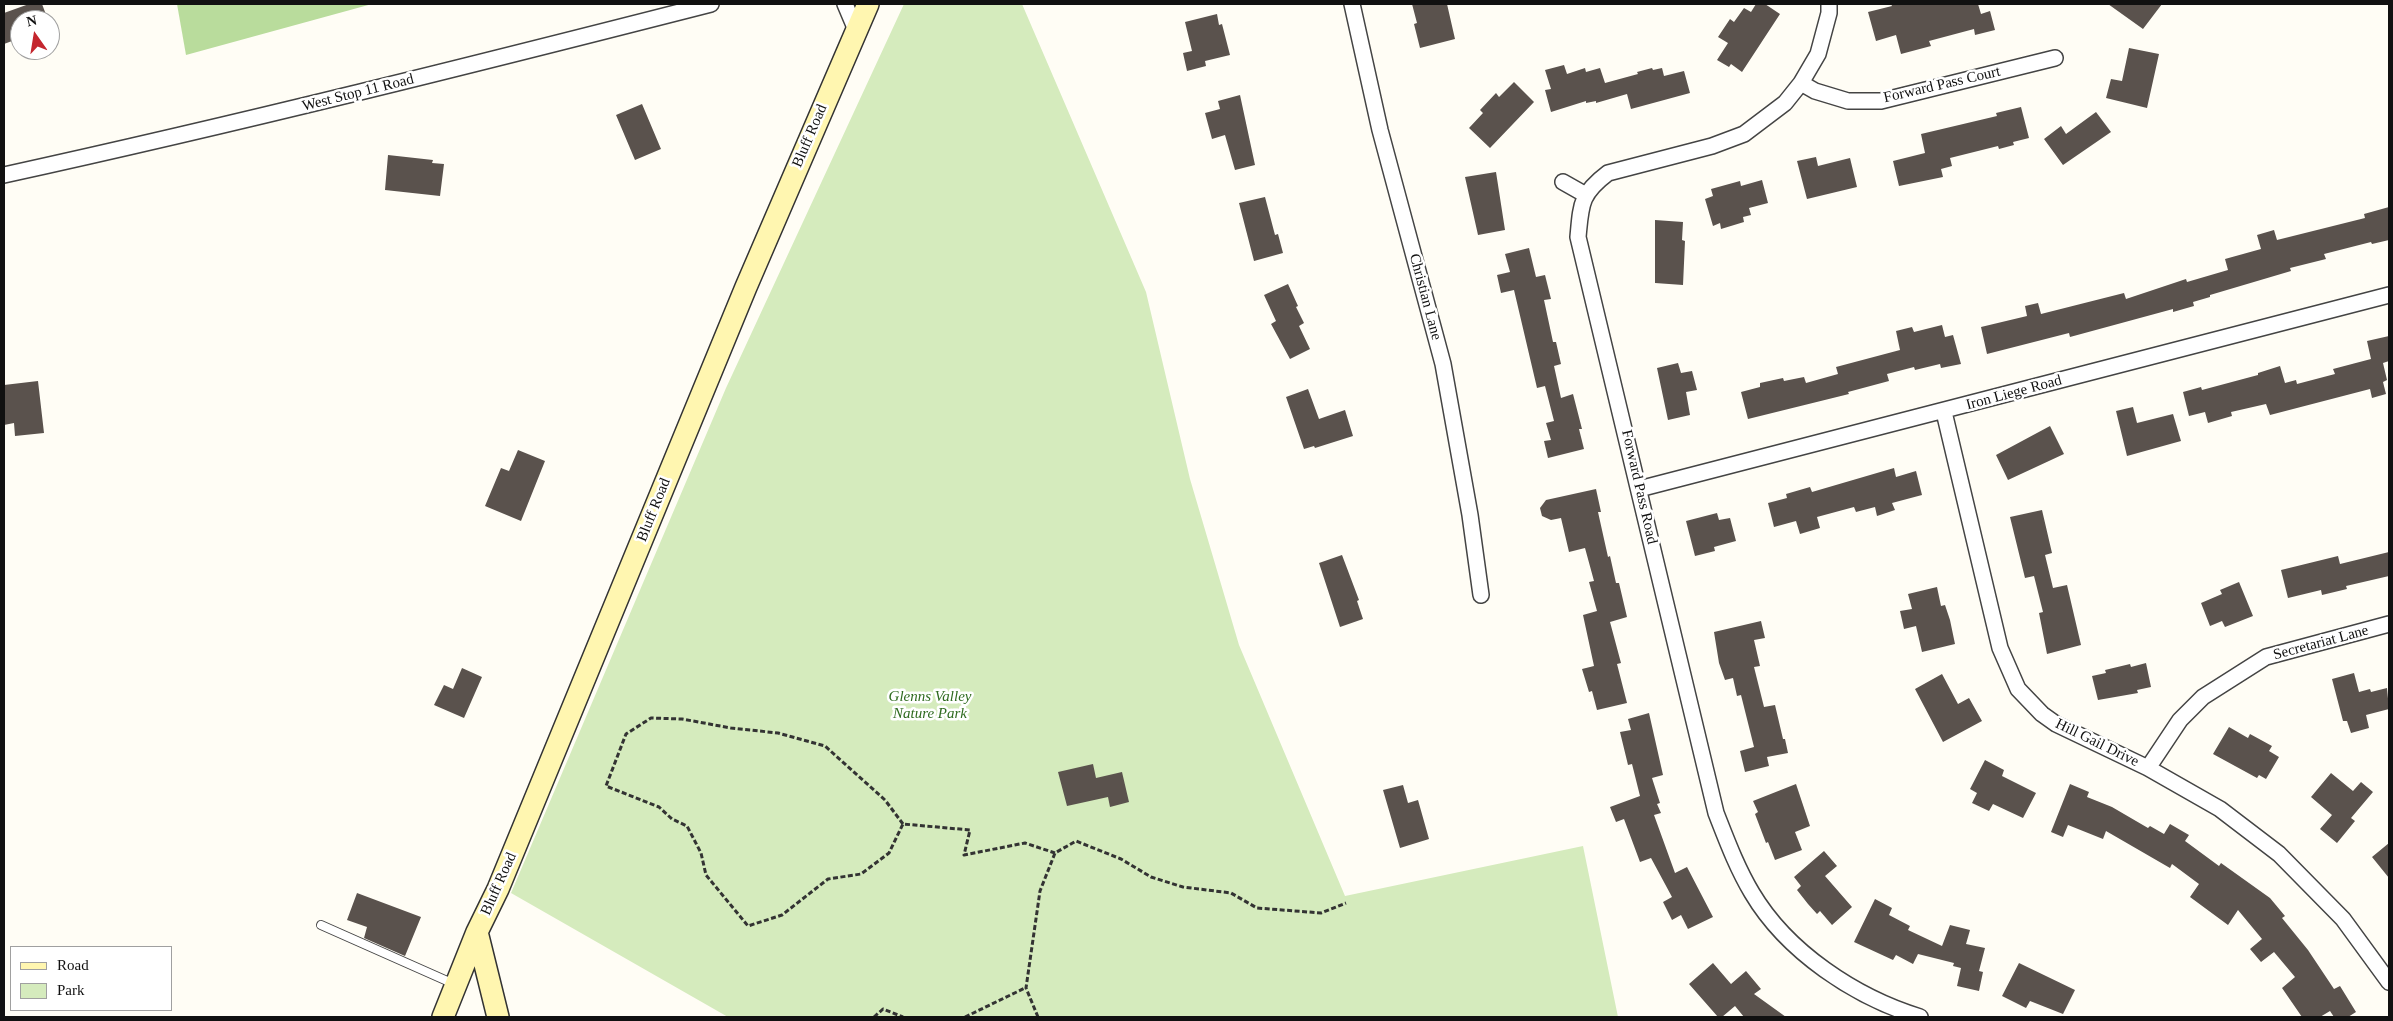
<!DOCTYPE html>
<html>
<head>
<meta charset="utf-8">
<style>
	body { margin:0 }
	#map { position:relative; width:2393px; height:1021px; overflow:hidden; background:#fffdf5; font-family:Georgia,serif }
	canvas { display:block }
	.frame { position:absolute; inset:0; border:5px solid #111; pointer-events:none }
	.legend { position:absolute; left:10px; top:946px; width:162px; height:65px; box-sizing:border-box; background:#fff; border:1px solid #a0a0a0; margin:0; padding:6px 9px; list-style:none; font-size:15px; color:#111 }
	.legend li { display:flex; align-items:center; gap:10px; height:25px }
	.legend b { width:25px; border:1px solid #a0a0a0 }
	.north { position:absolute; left:10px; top:10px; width:50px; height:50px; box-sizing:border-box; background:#fff; border:1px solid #a0a0a0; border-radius:50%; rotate:347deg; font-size:14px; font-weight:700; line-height:20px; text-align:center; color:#111 }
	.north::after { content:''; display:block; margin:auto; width:18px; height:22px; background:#c4262e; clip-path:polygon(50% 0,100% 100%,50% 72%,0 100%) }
</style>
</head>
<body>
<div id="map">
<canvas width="2393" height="1021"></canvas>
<div class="frame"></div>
<ul class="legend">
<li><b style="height:6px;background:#fff6b0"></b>Road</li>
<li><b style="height:14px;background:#d5ebbd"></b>Park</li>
</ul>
<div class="north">N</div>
</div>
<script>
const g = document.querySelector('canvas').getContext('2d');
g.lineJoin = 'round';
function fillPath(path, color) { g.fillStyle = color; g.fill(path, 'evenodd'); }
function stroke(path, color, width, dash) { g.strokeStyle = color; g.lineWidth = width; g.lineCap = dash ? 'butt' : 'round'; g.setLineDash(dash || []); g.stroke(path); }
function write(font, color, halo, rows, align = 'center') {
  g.font = font + ' Georgia,serif'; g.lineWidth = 5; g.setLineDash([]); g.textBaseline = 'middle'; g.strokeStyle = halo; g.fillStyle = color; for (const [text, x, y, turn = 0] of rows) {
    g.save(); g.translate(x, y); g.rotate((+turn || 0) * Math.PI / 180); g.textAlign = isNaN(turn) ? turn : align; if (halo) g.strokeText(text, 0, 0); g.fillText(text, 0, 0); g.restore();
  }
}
fillPath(new Path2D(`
	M904,4H1022L1146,292L1190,479L1239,645L1345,896L1583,846L1618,1017H728L511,893L726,388Z`), '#d5ebbd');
fillPath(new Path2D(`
	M177,4H372L186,55Z`), '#b9dc9c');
fillPath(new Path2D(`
	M29,4H42L48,20H20V38L4,44V13Z
	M1412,4H1447L1455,39L1420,48L1414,24L1417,23Z
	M1756,4H1765L1780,14L1742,72L1731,64L1729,67L1717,60L1728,43L1718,37L1730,19L1734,22L1744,8L1751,12Z
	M1891,4H1978L1981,14L1990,11L1995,30L1975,35L1974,29L1929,41L1931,46L1901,54L1896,35L1876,41L1868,12L1892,6Z
	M2108,4H2162L2143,29Z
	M1217,14L1219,25L1222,24L1230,55L1205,61L1206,66L1187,71L1183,53L1192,51L1185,22Z
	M2129,48L2159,54L2147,108L2106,98L2111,79L2122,81Z
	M1564,65L1567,74L1585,68L1586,72L1600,68L1605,83L1638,74L1637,72L1652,68L1653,70L1662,68L1664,76L1684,71L1690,93L1631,109L1627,94L1596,103V101L1586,103V101L1551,112L1545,90L1551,89L1545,70Z
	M1514,82L1534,102L1490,148L1469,128L1483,113L1480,110L1496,93L1499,97Z
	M1240,95L1255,165L1235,170L1225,135L1212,139L1205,113L1220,109L1218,101Z
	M642,104L661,149L635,160L616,115Z
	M2021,107L2029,138L2013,142L2014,145L1999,149L1998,146L1950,158L1952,166L1941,169L1943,177L1899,186L1893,161L1925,153L1921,134L1997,116L1996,113Z
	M2096,112L2111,132L2063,165L2044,139L2061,126L2066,134Z
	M388,155L433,160L432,163L444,164L440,196L385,190Z
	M1816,157L1818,166L1850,158L1857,187L1807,199L1797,161Z
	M1496,172L1505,230L1478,235L1465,177Z
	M1762,180L1768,203L1749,208L1751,215L1743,217L1744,222L1721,229L1720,223L1713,226L1705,199L1713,196L1711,189L1740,181L1741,186Z
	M1265,197L1275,235L1278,234L1283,253L1254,261L1239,203Z
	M2389,207V240L2372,244L2371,242L2324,254L2326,259L2290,268L2291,271L2210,295V297L2193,302L2194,306L2173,312V309L2070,337L2069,333L1987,354L1981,327L2027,316L2025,306L2038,303L2041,314L2124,293L2126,299L2186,279L2187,282L2228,270L2225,259L2261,249L2257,235L2274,230L2277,240L2365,218L2364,214Z
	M1655,220L1683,222L1682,240L1685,241L1683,285L1655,283Z
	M1529,248L1536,277L1545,275L1551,299L1544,300L1553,342H1556L1561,364L1554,366L1561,398L1573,394L1582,429H1579L1584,449L1548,458L1544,441L1551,440L1546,423L1554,421L1545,386L1537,388L1514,290L1501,293L1497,275L1510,272L1505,254Z
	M1288,284L1298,306L1296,307L1304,323L1299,326L1310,349L1290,359L1271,324L1276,321L1264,295Z
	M1942,325L1945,337L1953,335L1961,364L1941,368L1940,364L1915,370L1914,367L1887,374L1889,381L1848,392L1849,394L1748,419L1741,392L1760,387V383L1783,378L1784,381L1804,377L1806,383L1838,374L1836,367L1900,350L1896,331L1912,327L1914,332Z
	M2389,336V361L2383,363L2387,380L2383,382L2386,394L2372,398L2370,389L2270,415L2266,404L2231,412L2232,416L2208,423L2205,412L2189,416L2183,392L2201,387L2202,390L2258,375V373L2280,366L2285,383L2296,380L2297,384L2335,374L2333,369L2371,359L2367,341Z
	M1678,363L1681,373L1692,371L1697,390L1686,392L1690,415L1668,420L1657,368Z
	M38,381L44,433L15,436L14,423L4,425V385Z
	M1308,389L1319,419L1345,410L1353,436L1315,448L1314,446L1304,449L1286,397Z
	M2133,407L2137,423L2173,414L2181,441L2127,456L2116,411Z
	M2050,426L2064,454L2008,480L1996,455Z
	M518,450L545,461L521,521L485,506L501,468L509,471Z
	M1894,468L1896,477L1916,471L1922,495L1892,503L1895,510L1877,516L1875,507L1856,512L1854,507L1817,517L1820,528L1800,534L1796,521L1774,527L1768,503L1787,498L1786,494L1810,487L1812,492Z
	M1596,489L1601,512H1598L1608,557L1610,556L1616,583H1619L1627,617L1610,622L1621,663L1617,664L1627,703L1597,710L1592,691L1589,692L1582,669L1594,666L1583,615L1597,611L1589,582L1594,581L1585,548L1569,552L1561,518L1551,520L1542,516L1540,508L1546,500Z
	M2042,510L2052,553L2045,555L2053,588L2067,585L2081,645L2047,654L2039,613L2043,612L2034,576L2025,578L2010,517Z
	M1717,513L1719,520L1730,518L1736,541L1714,547L1715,551L1695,556L1686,521Z
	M2389,552V576L2346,586L2347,589L2322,595L2321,590L2288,598L2281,570L2338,556L2340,564Z
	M1342,555L1359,600L1357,601L1363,619L1340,627L1319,563Z
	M2239,582L2253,616L2225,627L2222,621L2210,626L2201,603L2222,594L2220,590Z
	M1937,587L1941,606L1945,605L1950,620L1955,644L1922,652L1916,626L1904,629L1900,611L1912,609L1908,594Z
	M1761,621L1765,638L1754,640L1760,666L1754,667L1764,707L1775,705L1783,739H1785L1788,753L1767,757L1769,766L1745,772L1740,751L1754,747L1741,695L1737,696L1733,678L1725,680L1719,663L1714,632Z
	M2146,663L2151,687L2137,690L2138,693L2098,700L2092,676L2106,673L2105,670L2130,664L2131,667Z
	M462,668L482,677L464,718L434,705L444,685L453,689Z
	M2354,673L2359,692L2370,689L2371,692L2387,688L2389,709L2366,715L2369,728L2351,733L2347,721H2343L2332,679Z
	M1942,674L1958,704L1969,698L1982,721L1943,742L1915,689Z
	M1649,713L1663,775L1652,778L1660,803L1657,804L1661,813L1654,815L1675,873L1687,867L1713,917L1688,929L1681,915L1672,920L1663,902L1672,897L1651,858L1640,862L1624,819L1616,822L1610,807L1640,796L1632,764L1628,765L1620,732L1631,730L1628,719Z
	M2229,727L2248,738L2250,734L2272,746L2269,751L2279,757L2266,779L2259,775L2257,778L2213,754Z
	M1985,760L2004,770L2002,776L2036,793L2023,818L1993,804L1989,811L1972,803L1977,793L1970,789Z
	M1093,764L1096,778L1122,772L1129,802L1110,807L1108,797L1067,806L1058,772Z
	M2331,773L2353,791L2361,782L2373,792L2351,818L2355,821L2337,843L2320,829L2332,815L2311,797Z
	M1796,784L1810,826L1795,832L1802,850L1775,860L1768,842L1766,843L1755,814L1758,812L1753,801Z
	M2070,784L2089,792L2087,797L2112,807L2148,828L2150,826L2164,834L2170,824L2189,835L2185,841L2219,866L2221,863L2270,898L2285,916L2282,918L2308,950L2334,989L2340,986L2356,1012L2348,1017H2334L2330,1011L2320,1017H2302L2282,988L2295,977L2274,952L2261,962L2250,949L2262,939L2238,910L2228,925L2190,897L2199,884L2172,864L2170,868L2106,831L2103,839L2068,825L2063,837L2051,832Z
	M1403,785L1408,803L1418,800L1429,839L1400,848L1383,790Z
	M2389,843V878L2372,857Z
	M1824,851L1837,866L1825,876L1852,907L1832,925L1820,911L1817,914L1808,904L1797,890L1801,886L1794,877Z
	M357,893L421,917L405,956L364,938L367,927L347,920Z
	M1875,899L1892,908L1889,915L1910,926L1908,930L1942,946L1950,925L1970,930L1966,944L1985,948L1979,971L1983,972L1979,991L1957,986L1961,968L1953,966L1954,963L1918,954L1913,964L1896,955L1893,960L1854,942Z
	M1713,963L1731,984L1746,971L1761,989L1754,994L1786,1017H1744L1735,1006L1722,1017H1718L1689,984Z
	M2019,963L2075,990L2063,1014L2030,1001L2026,1008L2002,996Z`), '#5a524d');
const lane = new Path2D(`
	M321,925L454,984`);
const street = new Path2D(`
	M845,4L856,30
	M1352,4L1380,130L1443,364L1470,515L1481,595
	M1829,4V13L1818,54L1801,83L1785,103L1744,134L1712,146L1608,173C1580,194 1581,205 1578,237L1716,813C1727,841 1737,868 1752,893C1787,952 1855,997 1920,1017
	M1801,83L1815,91L1848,101H1881L2055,58
	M4,175C241,123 476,64 711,4
	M1563,182L1586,195
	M1944,412L2000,648L2018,689L2042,714L2056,724L2148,768L2220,809L2279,854L2343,919L2389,982
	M1639,489L2389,295
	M2148,768L2180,720L2203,697L2266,657L2389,624`);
const secondary = new Path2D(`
	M477,932L498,1017
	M443,1017L477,932L498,889L746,287L868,4`);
stroke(lane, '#444', 10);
stroke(street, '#444', 18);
stroke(secondary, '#333', 24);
stroke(new Path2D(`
	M903,824L885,800L825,746L778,733L731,728L682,719L651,718L626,734L606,786L659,807L672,819L687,826L701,853L706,875L748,926L782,915L828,879L861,874L889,853L903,824L970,830L964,855L1025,843L1055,853
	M874,1017L883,1009L903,1017
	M965,1017L1025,988
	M1038,1017L1026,988L1040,891L1055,853L1076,841L1121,859L1151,877L1183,887L1231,893L1257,908L1321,913L1346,903`), '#333', 3, [5, 2.5]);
stroke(lane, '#fff', 8);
stroke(street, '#fff', 15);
stroke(secondary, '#fff6b0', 21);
write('15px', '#111', '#fff', [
	["Forward Pass Court",1942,85,-13],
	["West Stop 11 Road",358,93,-14],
	["Bluff Road",810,136,-67],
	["Christian Lane",1425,297,75],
	["Iron Liege Road",2014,393,-15],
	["Forward Pass Road",1639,487,77],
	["Bluff Road",654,510,-68],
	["Secretariat Lane",2321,643,-15],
	["Hill Gail Drive",2097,743,26],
	["Bluff Road",499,884,-66]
]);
write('italic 15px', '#2f6b1f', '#fff', [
	["Glenns Valley",930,697],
	["Nature Park",930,714]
]);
</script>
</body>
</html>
